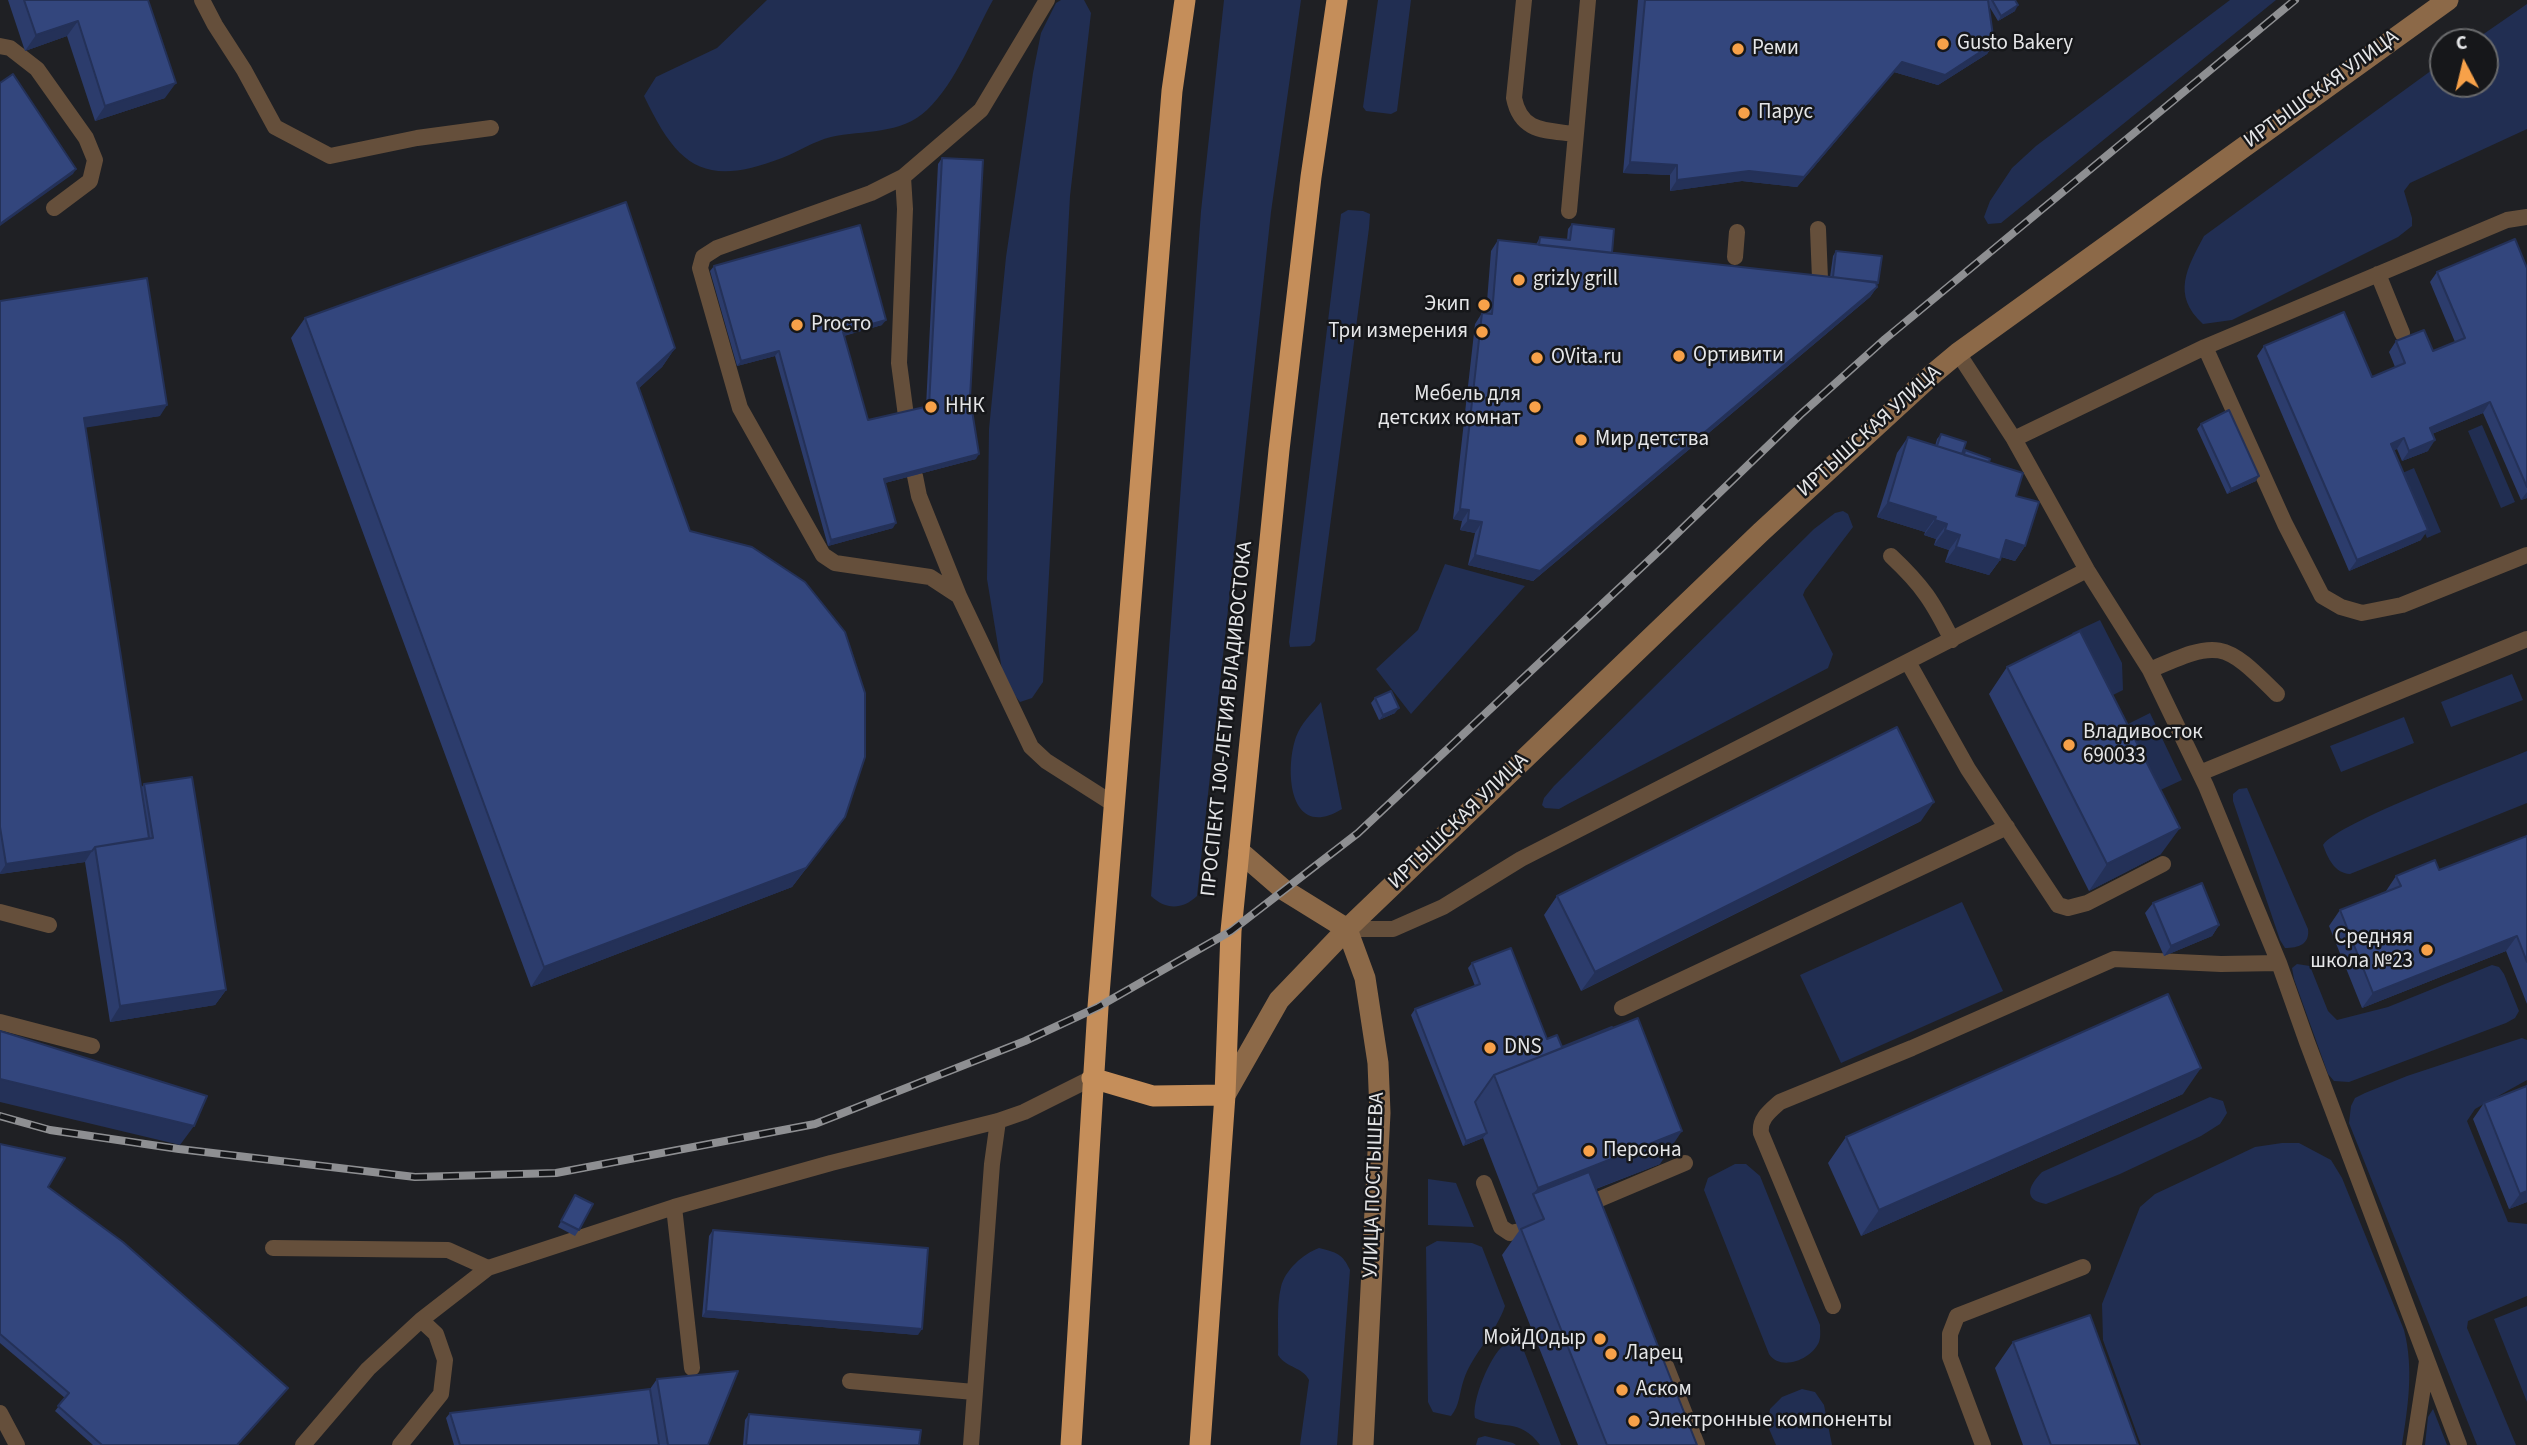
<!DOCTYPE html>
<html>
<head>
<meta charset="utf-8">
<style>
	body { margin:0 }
	#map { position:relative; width:2527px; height:1445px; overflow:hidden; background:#1f2024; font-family:"Source Sans 3",sans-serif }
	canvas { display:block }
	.north { position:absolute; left:2429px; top:28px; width:70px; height:70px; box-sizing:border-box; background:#16171a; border:2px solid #696a6c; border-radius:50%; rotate:353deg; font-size:19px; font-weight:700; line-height:28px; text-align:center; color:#e5e6e8 }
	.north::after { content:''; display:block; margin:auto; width:24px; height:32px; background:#f7a149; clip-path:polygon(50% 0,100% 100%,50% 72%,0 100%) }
</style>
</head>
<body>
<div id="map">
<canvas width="2527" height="1445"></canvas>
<div class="north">С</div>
</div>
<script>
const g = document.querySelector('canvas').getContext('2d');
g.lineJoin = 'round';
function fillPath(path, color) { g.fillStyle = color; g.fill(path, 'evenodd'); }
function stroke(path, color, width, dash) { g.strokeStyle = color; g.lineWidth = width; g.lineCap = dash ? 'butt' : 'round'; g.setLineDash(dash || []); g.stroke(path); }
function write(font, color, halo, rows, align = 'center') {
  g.font = font + ' "Source Sans 3",sans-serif'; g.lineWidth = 5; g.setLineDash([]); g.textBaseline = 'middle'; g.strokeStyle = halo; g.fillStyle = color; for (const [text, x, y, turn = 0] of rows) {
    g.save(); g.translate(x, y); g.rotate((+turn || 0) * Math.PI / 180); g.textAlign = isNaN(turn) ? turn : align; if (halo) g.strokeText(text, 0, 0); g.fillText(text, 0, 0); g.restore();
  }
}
fillPath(new Path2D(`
	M767,0H993C973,36 957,81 927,110C901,135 863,130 831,137C814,141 798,152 782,158C704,188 678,167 644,96L656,77L717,48Z
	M1061,0H1084L1091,13L1070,196L1043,682L1032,698L1020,702L1009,688L1002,670L987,579L989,429L1006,257L1033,73L1041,33L1056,3Z
	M1224,0H1301L1271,212L1197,896C1182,910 1166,910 1151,896L1201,211Z
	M1378,0H1411L1397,111L1391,114L1366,111L1363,107Z
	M2230,0H2276L2001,223L1988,224L1984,217L1990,201L2012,168L2036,146Z
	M2527,4V129L2410,183L2404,191L2412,218V226L2398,237L2232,320L2203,324C2171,295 2187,268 2204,236L2443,62V84H2485V42H2472Z
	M1348,210L1363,211L1370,214L1369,228L1315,641L1310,646L1290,647L1289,642L1341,214Z
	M2482,425L2515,502L2501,508L2468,431Z
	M2414,468L2441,532L2427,538L2400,474Z
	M1843,511L1848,514L1853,527L1805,590L1803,595L1833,654L1828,668L1568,804L1559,809L1545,808L1542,805L1544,798L1554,786L1814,529L1835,513Z
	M1445,564L1525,586L1411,714L1376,669L1418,630Z
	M2100,620L2122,663L2123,690L2105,699L2072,633Z
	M2512,674L2523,700L2451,727L2441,702Z
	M1321,702L1342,809C1290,841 1284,772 1296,737C1301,723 1312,713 1321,702Z
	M2150,713L2182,780L2154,793L2122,727Z
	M2404,717L2414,743L2341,772L2330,746Z
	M2527,751V803L2350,874C2334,873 2328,858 2323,845C2338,822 2492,766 2527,751Z
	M2247,788L2308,929C2310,944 2299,948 2285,948L2280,940L2233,801V794L2239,789Z
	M1962,902L2003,991L1841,1063L1800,975Z
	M2297,964L2310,966L2328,1011L2337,1020L2388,1007L2492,965L2499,967L2504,974L2519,1011L2515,1018L2506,1023L2349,1082L2334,1081L2328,1074L2294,979L2292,968Z
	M2522,1038L2527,1040V1080L2475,1109L2467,1121L2508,1222L2527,1224V1296L2468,1321L2467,1328L2516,1445H2477L2349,1123L2351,1106L2355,1098L2365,1093L2407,1076Z
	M2210,1097L2223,1101L2227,1113L2220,1124L2201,1136L2120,1174L2046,1204C2022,1200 2029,1185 2042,1172Z
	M2282,1143H2299L2331,1160L2342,1178L2404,1330C2414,1369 2408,1406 2402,1445H2141L2103,1340L2102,1304L2140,1207L2155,1194L2217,1165L2255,1147Z
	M1735,1164H1746L1760,1176L1820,1325C1820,1331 1821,1336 1819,1342C1812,1359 1781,1372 1769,1354L1704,1190L1708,1178Z
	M1428,1179L1456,1183L1474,1227L1428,1225Z
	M1437,1241L1472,1243L1482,1247L1505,1306C1496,1333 1473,1353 1464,1379C1459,1393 1460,1405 1451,1416L1433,1412L1428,1402L1426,1247Z
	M1319,1248C1336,1252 1343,1254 1350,1270L1337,1445H1300L1309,1380C1303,1367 1286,1368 1278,1355C1279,1335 1276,1306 1281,1287C1285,1270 1303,1254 1319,1248Z
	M2527,1306V1402L2494,1319Z
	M1513,1342L1522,1346L1561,1445H1540C1520,1417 1500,1430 1475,1418C1471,1402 1490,1356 1503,1346C1504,1345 1511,1343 1513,1342Z
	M1802,1389L1815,1392L1824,1405L1832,1445H1776L1767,1424L1770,1409L1782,1397Z
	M2433,1409L2447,1445H2425L2428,1417Z
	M1485,1436L1513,1443L1516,1445H1476L1478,1438Z`), '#212e52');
stroke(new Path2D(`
	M202,0L215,25L244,70L275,127L330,156L417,138L491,128
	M1524,0L1514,98C1521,133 1546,130 1575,134
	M0,46L10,48L37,69L86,138L95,160L90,181L54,208
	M903,177L871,193L717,248L703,257L700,268L740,408L823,555L835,563L930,577L959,596
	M1569,211L1588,0
	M1818,229L1820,279
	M1735,257L1737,232
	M2378,274L2402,333
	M2205,347L2285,524L2322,596L2341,607L2362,613L2402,605L2527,555
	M1958,353L2014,439L2087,570L2150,670L2206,786L2279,963L2307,1042L2459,1445
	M906,416L899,363L905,209L903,177L981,110L1047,0
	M2014,439L2205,347L2507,220L2527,217
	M915,476L919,496L959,596L1031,747L1046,761L1115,805
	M1891,556C1923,586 1933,602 1952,640
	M1908,662L1968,769L2058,905L2068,908L2087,903L2163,864
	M2150,670C2219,640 2223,640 2277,694
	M2200,773L2527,639
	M0,912L49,925
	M1347,929H1393L1443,907L1521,859L2087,570
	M1622,1008L2007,827
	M0,1022L92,1046
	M1484,1183L1501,1227L1510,1233L1520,1231
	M674,1207L692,1368
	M1581,1207L1685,1163
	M273,1248L448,1250L488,1268
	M1833,1306L1761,1133C1759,1119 1770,1111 1780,1102L1912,1048L2114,959L2221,964L2279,963
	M1666,1366L1697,1445
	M850,1381L974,1392
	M0,1413L17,1445
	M303,1445L368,1369L421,1320
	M400,1445L441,1394L445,1360L436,1334L421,1320L488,1268L674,1207L831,1163L998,1121L1024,1112L1092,1078
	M971,1445L992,1164L998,1121
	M1983,1445L1950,1357V1334L1957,1316L2083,1267
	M2414,1445L2427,1361`), '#654f3b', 16);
stroke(new Path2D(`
	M1239,851L1284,890L1347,929
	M1347,929L1365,978L1378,1063L1380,1113L1363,1445
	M1225,1095L1279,1000L1347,929L1761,532L1934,373L1958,353L2448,0`), '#8c6948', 21);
stroke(new Path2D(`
	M1092,1078L1153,1096L1225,1095
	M1071,1445L1098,1007L1172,91L1185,0
	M1200,1445L1225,1095L1231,931L1279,450L1311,177L1337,0`), '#c58e5a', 21);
const rail = new Path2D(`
	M0,1116L50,1130L179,1149L415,1177L556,1173L815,1124L1025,1041L1098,1007L1231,931L1358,833L1661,549L1800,415L1885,339L2295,0`);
stroke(rail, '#8e8f92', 8);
stroke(rail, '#16171a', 5, [16]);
fillPath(new Path2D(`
	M8,0H148L165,98L95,121L67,36L25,51Z
	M1638,0H2015V11L1998,21L1989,6L1994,43L1987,54L1938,85L1894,72L1797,187L1742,181L1670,191V175L1623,173Z
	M942,158L970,398L976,459L885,483L893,528L828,546L775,356L737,366L710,271L714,266L882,325L844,336L868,420L926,407L938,164Z
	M1572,224L1612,253L1830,277L1833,256L1836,251L1877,285V287L1870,297L1533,581L1468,565L1475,533L1460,530L1462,521L1453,519L1475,324L1482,313L1486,314L1491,251L1498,240L1536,245L1540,237L1567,240L1568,229Z
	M2527,268V498L2521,500L2483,413L2432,434L2428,451L2402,461L2397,449L2394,450L2421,540L2349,571L2257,356L2264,346L2372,377L2395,367L2389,352L2396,341L2433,351L2455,342L2430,282L2437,272Z
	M0,301L160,416L85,427L141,788L144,784L226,990L215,1005L110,1022L85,862L0,874Z
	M305,318L675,348L662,367L639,388L690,531L831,836L792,887L531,987L291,338Z
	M2201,424L2256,481L2227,494L2197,429Z
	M1941,434L1962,454L1965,450L1989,462L2016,496L2025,546L2015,561L2001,557L2000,560L1989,575L1945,562L1949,550L1934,545L1936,539L1924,535L1925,532L1877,517L1897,453L1908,437L1935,446L1937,439Z
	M2007,667L2161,854L2089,891L1989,694Z
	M1375,698L1395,713L1379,720L1371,703Z
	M1921,821L1581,991L1544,915L1557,896Z
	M2527,836V1004L2506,951L2362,1008L2329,926L2340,910L2386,892V891L2396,876L2439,870Z
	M2153,903L2219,925L2212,936L2164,956L2145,913Z
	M1472,963L1547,1039L1562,1047L1660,1164L1596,1189L1697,1445H1578L1502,1255L1519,1231L1483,1138L1463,1146L1411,1015L1415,1009L1475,986L1468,968Z
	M2183,1094L1861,1236L1828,1163L1846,1137Z
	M2484,1103L2527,1202L2509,1209L2473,1119Z
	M0,1144L48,1187L288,1388L238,1445H93L55,1411L65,1398L0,1343Z
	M575,1195L579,1230L575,1236L558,1227Z
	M713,1230L918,1335L702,1317L709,1236Z
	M2013,1342L2138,1445H2023L1995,1368Z
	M657,1379L708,1445H454L446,1418L450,1413L650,1389Z
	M749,1414L919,1445H743L745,1420Z`), '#2c3c6c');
fillPath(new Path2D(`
	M2018,5L2015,11L1998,21L2001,16Z
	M78,21L67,36L25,51L36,35Z
	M1994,43L1987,54L1938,85L1894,72L1797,187L1742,181L1670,191L1677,180L1902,62Z
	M176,83L165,98L95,121L105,106Z
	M1630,162L1677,165L1670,175L1623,173Z
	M76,169L73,174L0,226V224Z
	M1877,287L1870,297L1533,581L1468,565L1475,555Z
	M886,320L882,325L839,337L843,332Z
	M675,348L662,367L624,402L637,383Z
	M779,351L775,356L737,366L741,361Z
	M2490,402L2483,413L2422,438L2430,428Z
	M167,405L160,416L77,429L84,418Z
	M2404,438L2397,449L2384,455L2391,444Z
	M2435,440L2428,451L2402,461L2409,451Z
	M979,454L976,459L881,484L884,479Z
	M2259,476L2256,481L2227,494L2231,489Z
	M2527,492V498L2521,500Z
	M1888,502L1936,517L1925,532L1877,517Z
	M1460,509L1469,510L1462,521L1453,519Z
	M1468,520L1482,522L1475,533L1460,530Z
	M1935,520L1947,524L1936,539L1924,535Z
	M896,523L893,528L828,546L831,540Z
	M1945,530L1960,535L1949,550L1934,545Z
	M2428,530L2421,540L2349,571L2357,560Z
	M2006,540L2025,546L2015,561L1996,555Z
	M1956,547L2000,560L1989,575L1945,562Z
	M1399,708L1395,713L1379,720L1383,715Z
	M1934,802L1921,821L1581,991L1595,972Z
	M845,817L792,887L531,987L544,967Z
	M2180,828L2161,854L2089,891L2107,864Z
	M92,851L85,862L0,874V873L6,864Z
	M2219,925L2212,936L2164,956L2171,946Z
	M2517,936L2506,951L2362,1008L2373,993Z
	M226,990L215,1005L110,1022L120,1006Z
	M2201,1068L2183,1094L1861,1236L1879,1210Z
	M0,1079L194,1126L180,1145L0,1102Z
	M1682,1131L1660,1164L1540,1210L1533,1194L1538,1188Z
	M1487,1133L1483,1138L1463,1146L1466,1141Z
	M2527,1191V1202L2509,1209L2520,1194Z
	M706,1311L922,1329L918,1335L702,1317Z`), '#243158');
const building = new Path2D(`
	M24,0H148L176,83L105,106L78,21L36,35Z
	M1645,0H1988L1994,43L1945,75L1902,62L1804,177L1749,171L1677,180V165L1630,162Z
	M1992,0H2015L2018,5L2001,16Z
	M13,74L76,169L0,224V83Z
	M942,158L983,160L970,398L979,454L884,479L896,523L831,540L779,351L741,361L714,266L860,225L886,320L843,332L868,420L929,406Z
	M626,202L675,348L637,383L690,531L752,547L805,582L845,632L865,693V757L845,817L806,868L544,967L305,318Z
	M1572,224L1614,229L1612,253L1539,245L1540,237L1570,240Z
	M2515,239L2527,268V487L2490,402L2430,428L2435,440L2409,451L2404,438L2391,444L2428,530L2357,560L2264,346L2344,312L2372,377L2405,363L2396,341L2424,330L2433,351L2465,338L2437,272Z
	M1498,240L1876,282L1877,287L1540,571L1475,555L1482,522L1468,520L1469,510L1460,509L1482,313L1492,314Z
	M1836,251L1882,256L1878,283L1833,277Z
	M147,278L167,405L84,418L149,838L95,847L92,851L6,864L0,827V301Z
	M2229,410L2259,476L2231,489L2201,424Z
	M1941,434L1966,442L1962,454L1937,446Z
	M1908,437L2023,473L2016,496L2039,502L2025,546L2006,540L2000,560L1970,551L1956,547L1960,535L1945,530L1947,524L1935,520L1936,517L1888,502Z
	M1965,450L1990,459L1989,462L1964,455Z
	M2080,631L2180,828L2107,864L2007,667Z
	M1391,691L1399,708L1383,715L1375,698Z
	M1897,727L1934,802L1595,972L1557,896Z
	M192,777L226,990L120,1006L95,847L153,838L144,784Z
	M2527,836V962L2517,936L2373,993L2340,910L2401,886L2396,876L2435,860L2439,870Z
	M2202,883L2219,925L2171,946L2153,903Z
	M1511,948L1547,1039L1557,1035L1562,1047L1612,1027V1028L1494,1075L1475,1102L1487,1133L1466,1141L1415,1009L1480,984L1472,963Z
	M2168,994L2201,1068L1879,1210L1846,1137Z
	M1638,1018L1682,1131L1538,1188L1494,1075Z
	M0,1031L207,1096L194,1126L0,1079Z
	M2527,1086V1191L2520,1194L2484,1103Z
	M0,1144L65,1158L48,1187L123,1242L288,1388L237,1445H102L58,1406L69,1393L0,1334Z
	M1589,1172L1697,1445H1607L1521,1229L1544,1219L1533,1194Z
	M575,1195L593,1204L579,1230L561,1221Z
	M713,1230L928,1248L922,1329L706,1311Z
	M2090,1315L2138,1445H2051L2013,1342Z
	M738,1371L708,1445H668L657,1379Z
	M650,1389L659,1445H460L450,1413Z
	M749,1414L921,1430L919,1445H746Z`);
fillPath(building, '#33467d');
stroke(building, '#243158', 2);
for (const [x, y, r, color] of [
	[1943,44,7,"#f7a149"],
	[1738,49,7,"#f7a149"],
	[1744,113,7,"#f7a149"],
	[1519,280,7,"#f7a149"],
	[1484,305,7,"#f7a149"],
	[797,325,7,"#f7a149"],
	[1482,332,7,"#f7a149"],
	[1679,356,7,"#f7a149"],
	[1537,358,7,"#f7a149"],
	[931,407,7,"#f7a149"],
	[1535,407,7,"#f7a149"],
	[1581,440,7,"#f7a149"],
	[2069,745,7,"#f7a149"],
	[2427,950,7,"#f7a149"],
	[1490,1048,7,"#f7a149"],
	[1589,1151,7,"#f7a149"],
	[1600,1339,7,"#f7a149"],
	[1611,1354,7,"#f7a149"],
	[1622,1390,7,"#f7a149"],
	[1634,1421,7,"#f7a149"]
]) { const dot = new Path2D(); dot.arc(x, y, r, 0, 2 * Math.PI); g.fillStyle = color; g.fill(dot); stroke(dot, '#16171a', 2.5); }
write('21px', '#e5e6e8', '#16171a', [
	["Gusto Bakery",1957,44],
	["Реми",1752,49],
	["Парус",1758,113],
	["grizly grill",1533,280],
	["Экип",1470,305,"right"],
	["Proсто",811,325],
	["Три измерения",1468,332,"right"],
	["Ортивити",1693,356],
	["OVita.ru",1551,358],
	["Мебель для",1521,395,"right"],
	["детских комнат",1521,419,"right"],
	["ННК",945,407],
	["Мир детства",1595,440],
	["Владивосток",2083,733],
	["690033",2083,757],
	["Средняя",2413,938,"right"],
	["школа №23",2413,962,"right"],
	["DNS",1504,1048],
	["Персона",1603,1151],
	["МойДОдыр",1586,1339,"right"],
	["Ларец",1625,1354],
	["Аском",1636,1390],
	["Электронные компоненты",1648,1421]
], 'left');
write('21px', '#e5e6e8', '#16171a', [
	["ИРТЫШСКАЯ УЛИЦА",2322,90,-36],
	["ИРТЫШСКАЯ УЛИЦА",1870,432,-42],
	["ПРОСПЕКТ 100-ЛЕТИЯ ВЛАДИВОСТОКА",1228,719,-84],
	["ИРТЫШСКАЯ УЛИЦА",1459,822,-44],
	["УЛИЦА ПОСТЫШЕВА",1375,1185,-88]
]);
</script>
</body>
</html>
